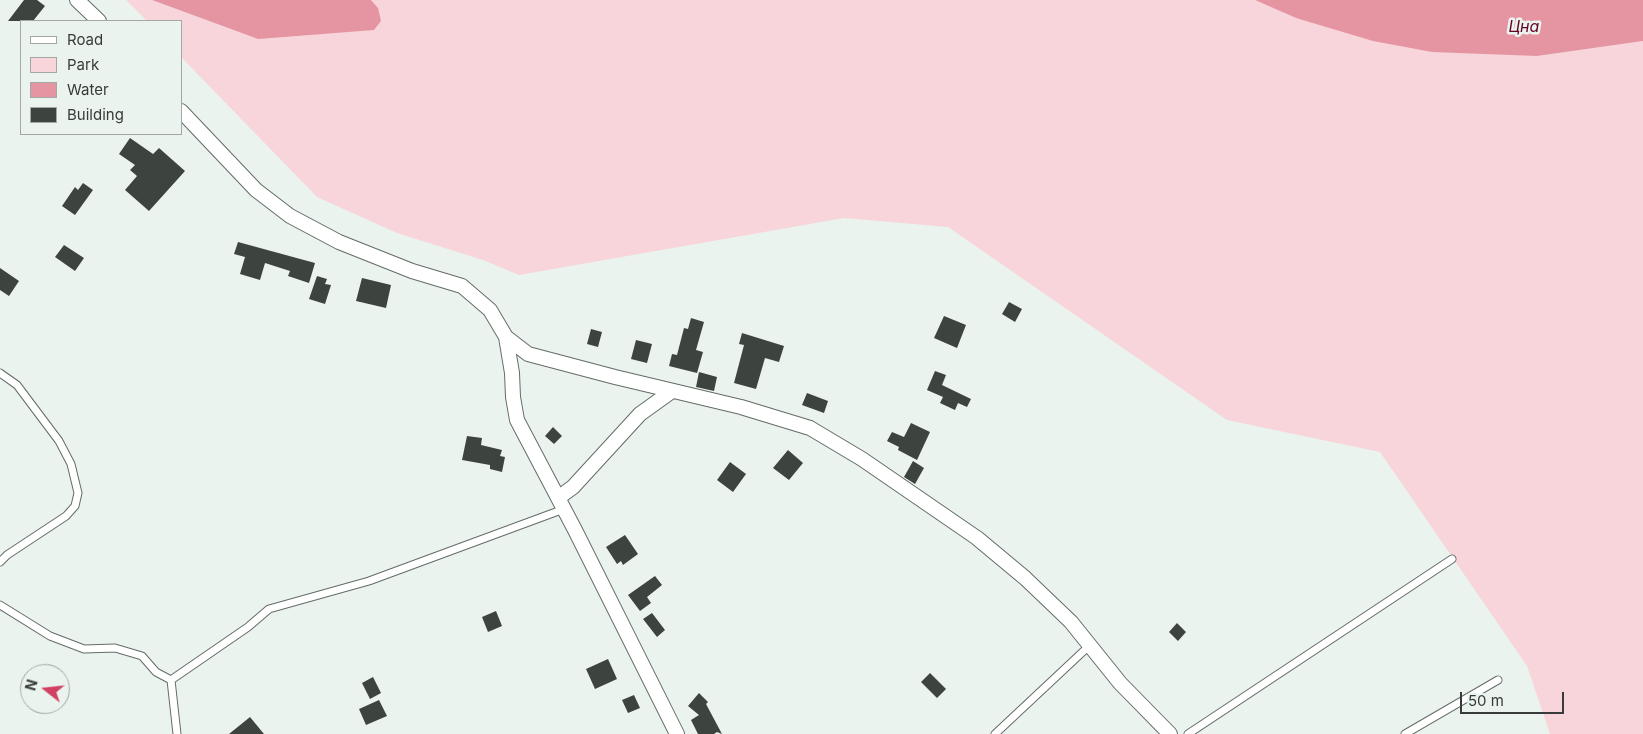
<!DOCTYPE html>
<html>
<head>
<meta charset="utf-8">
<style>
	body { margin:0 }
	#map { position:relative; width:1643px; height:734px; overflow:hidden; background:#eaf3ed; font-family:Inter,sans-serif }
	canvas { display:block }
	.legend { position:absolute; left:20px; top:20px; width:162px; height:115px; box-sizing:border-box; background:#eaf3ed; border:1px solid #a2a9a5; margin:0; padding:6px 9px; list-style:none; font-size:15px; color:#373b39 }
	.legend li { display:flex; align-items:center; gap:10px; height:25px }
	.legend b { width:25px; border:1px solid #a2a9a5 }
	.north { position:absolute; left:20px; top:664px; width:50px; height:50px; box-sizing:border-box; background:#eaf3ed; border:1px solid #a2a9a5; border-radius:50%; rotate:286deg; font-size:14px; font-weight:700; line-height:20px; text-align:center; color:#373b39 }
	.north::after { content:''; display:block; margin:auto; width:18px; height:22px; background:#d04165; clip-path:polygon(50% 0,100% 100%,50% 72%,0 100%) }
	.scale { position:absolute; left:1460px; top:692px; width:104px; height:22px; box-sizing:border-box; border:2px solid #373b39; border-top:0; padding-left:6px; font-size:15px; line-height:18px; white-space:nowrap; color:#373b39; -webkit-text-stroke:4px #eaf3ed; paint-order:stroke }
</style>
</head>
<body>
<div id="map">
<canvas width="1643" height="734"></canvas>
<ul class="legend">
<li><b style="height:6px;background:#fff"></b>Road</li>
<li><b style="height:14px;background:#f8d5da"></b>Park</li>
<li><b style="height:14px;background:#e595a1"></b>Water</li>
<li><b style="height:14px;background:#3d443f"></b>Building</li>
</ul>
<div class="north">N</div>
<div class="scale">50 m</div>
</div>
<script>
const g = document.querySelector('canvas').getContext('2d');
g.lineJoin = 'round';
function fillPath(path, color) { g.fillStyle = color; g.fill(path, 'evenodd'); }
function stroke(path, color, width, dash) { g.strokeStyle = color; g.lineWidth = width; g.lineCap = dash ? 'butt' : 'round'; g.setLineDash(dash || []); g.stroke(path); }
function write(font, color, halo, rows, align = 'center') {
  g.font = font + ' Inter,sans-serif'; g.lineWidth = 5; g.setLineDash([]); g.textBaseline = 'middle'; g.strokeStyle = halo; g.fillStyle = color; for (const [text, x, y, turn = 0] of rows) {
    g.save(); g.translate(x, y); g.rotate((+turn || 0) * Math.PI / 180); g.textAlign = isNaN(turn) ? turn : align; if (halo) g.strokeText(text, 0, 0); g.fillText(text, 0, 0); g.restore();
  }
}
fillPath(new Path2D(`
	M126,0H152L258,39L378,8L371,0H1255L1296,18L1537,56L1643,41V734H1550L1527,666L1380,452L1227,420L948,227L844,218L519,275L483,260L397,233L317,197L181,57V21H147Z`), '#f8d5da');
fillPath(new Path2D(`
	M152,0H371L378,8L381,21L374,30L258,39Z
	M1255,0H1643V41L1537,56L1432,52L1373,41L1296,18Z`), '#e595a1');
fillPath(new Path2D(`
	M24,0H37L45,6L33,21H8Z
	M130,138L153,154L159,148L185,171L149,211L125,190L137,176L130,170L135,165L119,154Z
	M83,183L93,190L75,215L62,206L75,187L78,190Z
	M238,242L315,263L309,283L288,276L290,271L265,263L260,280L240,274L245,257L234,254Z
	M64,245L84,258L75,271L55,257Z
	M0,268L19,281L9,296L0,290Z
	M317,276L327,279L325,284L331,285L325,304L309,299Z
	M362,278L391,285L386,308L356,301Z
	M1009,302L1022,309L1015,322L1002,314Z
	M944,316L966,325L957,348L934,338Z
	M691,318L704,322L696,350L703,352L697,373L669,366L672,354L677,355L684,328L688,329Z
	M591,329L602,332L598,347L587,344Z
	M742,333L784,346L779,362L765,358L756,389L734,383L744,345L739,344Z
	M636,340L652,344L647,363L631,359Z
	M935,371L946,375L942,385L971,399L967,407L958,403L955,410L940,403L943,397L927,390Z
	M699,372L717,377L714,391L696,387Z
	M807,393L828,401L824,413L802,405Z
	M911,423L930,432L917,460L898,450L899,447L887,441L892,432L904,437Z
	M553,427L562,436L554,444L545,436Z
	M467,436L482,438L481,445L502,450L500,456L505,457L502,472L490,469V465L462,460Z
	M788,450L803,463L789,480L773,468Z
	M913,461L924,468L915,484L904,477Z
	M730,462L746,474L733,492L717,480Z
	M625,535L638,554L623,565L621,561L617,564L606,547Z
	M655,576L662,585L647,597L651,603L640,611L628,595Z
	M496,611L502,626L488,632L482,617Z
	M652,613L665,630L657,637L643,619Z
	M1177,623L1186,632L1178,641L1169,632Z
	M608,659L617,679L595,689L586,669Z
	M930,673L946,689L937,698L921,682Z
	M373,677L381,693L370,699L362,683Z
	M699,693L708,702L706,704L722,734L717,732L714,734H698L691,720L699,715L688,706Z
	M634,695L640,708L628,713L622,700Z
	M379,700L387,716L366,725L359,709Z
	M250,717L264,734H229Z`), '#3d443f');
const service = new Path2D(`
	M0,373L17,385L59,441L71,464L78,493L75,506L66,516L7,555L0,562
	M0,605L50,636L84,649L115,648L142,656L156,672L171,680
	M171,680L248,627L269,609L369,581L564,509
	M171,680L177,734
	M995,734L1089,646
	M1188,734L1452,559
	M1405,734L1498,680`);
const minor = new Path2D(`
	M77,0L99,21
	M181,111L256,190L290,216L339,242L412,271L462,286L490,310L506,337L512,373L513,397L517,420L575,530L677,734
	M506,337L528,354L615,377L741,407L810,428L862,459L977,538L1025,578L1071,622L1120,683L1170,734
	M558,498L573,487L640,414L672,391`);
stroke(service, '#646c66', 9);
stroke(minor, '#646c66', 16);
stroke(service, '#fff', 7);
stroke(minor, '#fff', 14);
write('italic 16px', '#660326', '#eaf3ed', [
	["Цна",1524,27]
]);
</script>
</body>
</html>
